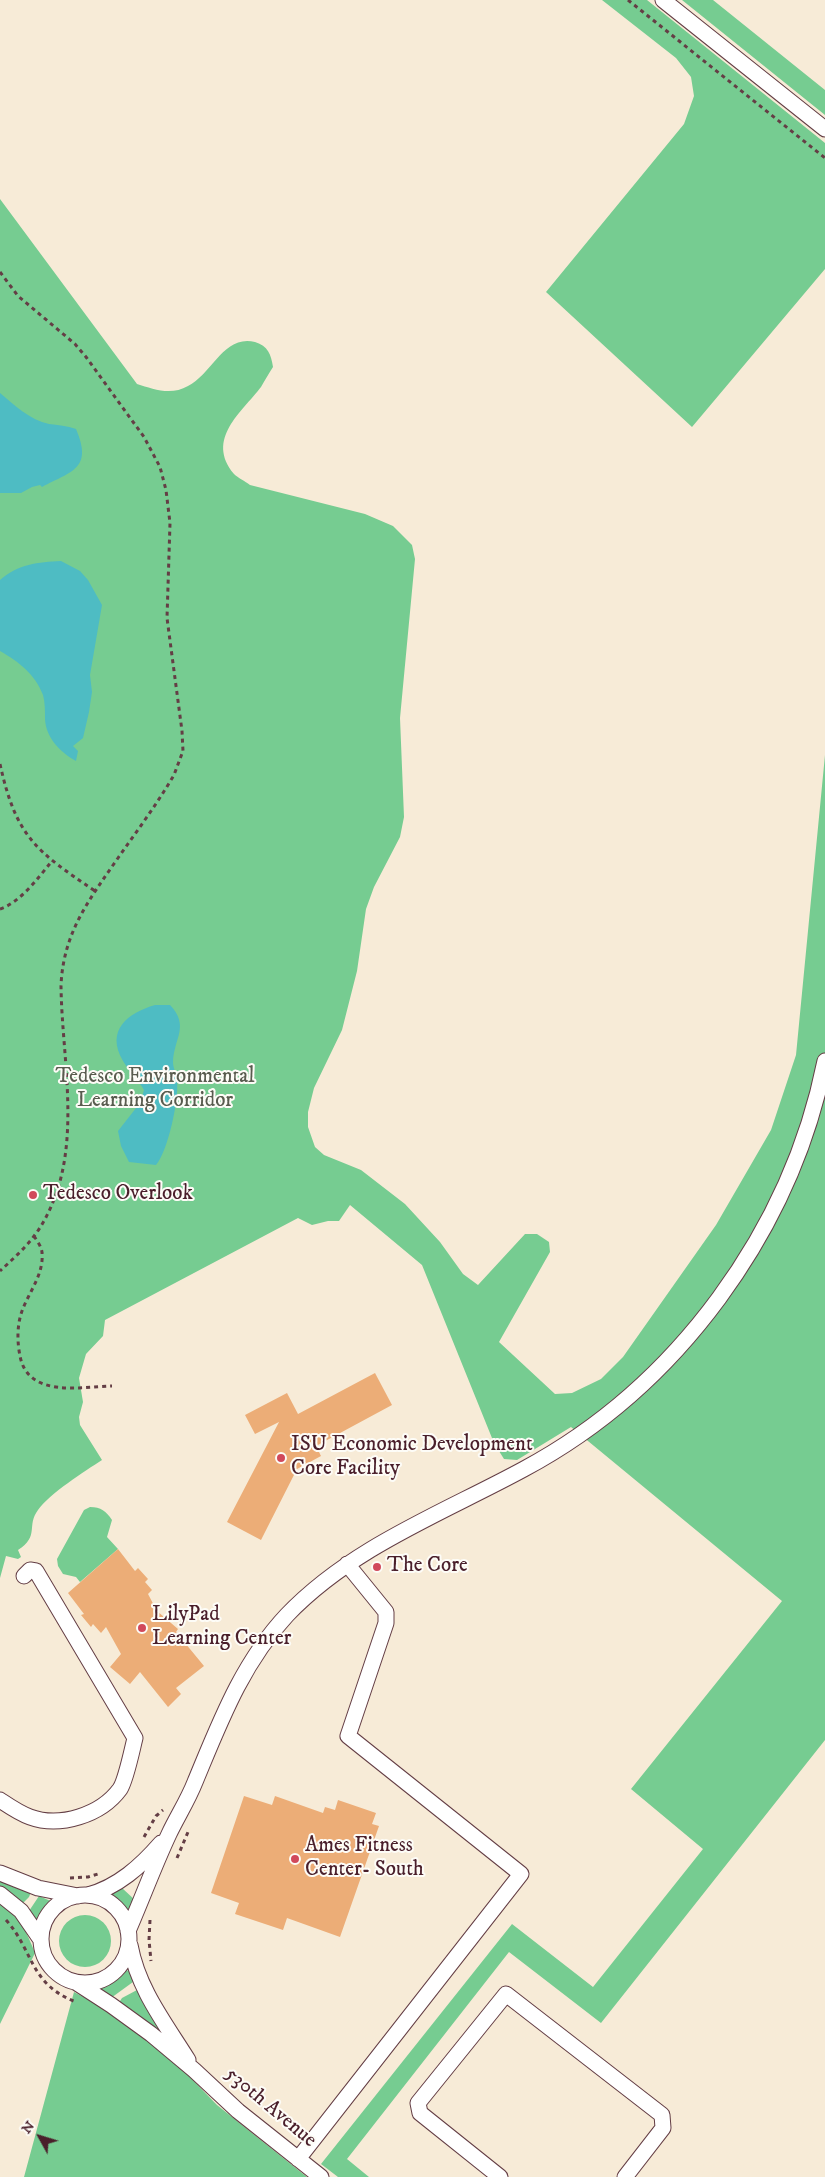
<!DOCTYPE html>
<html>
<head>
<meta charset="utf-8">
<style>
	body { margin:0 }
	#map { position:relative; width:825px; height:2177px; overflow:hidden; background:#f7ebd7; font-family:"IM FELL DW Pica",serif }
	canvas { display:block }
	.north { position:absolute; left:15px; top:2112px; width:50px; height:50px; -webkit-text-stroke:4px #fdfcf7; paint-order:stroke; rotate:309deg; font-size:14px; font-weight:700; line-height:20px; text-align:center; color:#4a1f2b }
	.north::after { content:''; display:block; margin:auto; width:18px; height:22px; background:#4a1f2b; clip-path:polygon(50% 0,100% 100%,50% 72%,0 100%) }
</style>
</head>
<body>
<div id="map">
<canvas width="825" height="2177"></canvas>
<div class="north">N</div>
</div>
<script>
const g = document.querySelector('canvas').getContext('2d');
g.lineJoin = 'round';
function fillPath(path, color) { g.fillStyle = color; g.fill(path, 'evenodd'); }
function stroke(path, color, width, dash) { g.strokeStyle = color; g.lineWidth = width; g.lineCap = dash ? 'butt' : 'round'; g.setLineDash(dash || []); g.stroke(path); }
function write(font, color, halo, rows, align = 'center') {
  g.font = font + ' "IM FELL DW Pica",serif'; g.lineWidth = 4; g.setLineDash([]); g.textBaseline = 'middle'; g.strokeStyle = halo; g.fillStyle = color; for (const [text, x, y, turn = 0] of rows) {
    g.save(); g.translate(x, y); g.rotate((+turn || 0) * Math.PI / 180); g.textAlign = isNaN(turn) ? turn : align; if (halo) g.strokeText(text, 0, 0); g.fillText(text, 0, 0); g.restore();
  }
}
fillPath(new Path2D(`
	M602,0H647L825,143V269L692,427L546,292L684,124L694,96L691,77L676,58Z
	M682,0H713L825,90V115Z
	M0,199L137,384C153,389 171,396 188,386C212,374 224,334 255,342C268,346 271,354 273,367C269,373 265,380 261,387C242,412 205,439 234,474C238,478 245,481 250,485L365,514L393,526L412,545L415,559L400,718L404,817L400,837L374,887L366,909L357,971L342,1030L314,1088L308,1112V1127L315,1147L324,1155L361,1170L405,1204L440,1242L463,1274L478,1285L525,1234H537L549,1242L550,1252L499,1342L555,1394L572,1393L601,1379L623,1357L716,1225L771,1130L796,1055L825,755V1740L601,2023L509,1952L347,2159L369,2177H338L321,2164L512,1924L593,1987L703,1849L631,1789L782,1601L571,1427L517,1460L504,1459L494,1443L422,1265L350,1205L339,1221H328L312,1225L298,1218L105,1320L103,1336L86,1354L79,1378L83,1402L79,1417L80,1425L102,1460C85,1471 49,1494 38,1510C26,1526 40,1536 18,1550L21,1557L18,1559L6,1556L0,1578Z
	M90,1507C101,1507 106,1511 112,1520L107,1537L118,1549L80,1582L76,1577L63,1574L58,1566L57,1559L84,1510Z
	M0,1878L31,1892L29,1897L23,1903L0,1887Z
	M122,1888L135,1900L131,1910L126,1912L110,1898V1894Z
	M39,1896L53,1902L37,1923L29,1911Z
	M0,1900C18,1913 27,1933 35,1953L0,2024Z
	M59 1941a26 26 0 1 1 52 0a26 26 0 1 1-52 0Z
	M125,1970L130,1971L133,1982L111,1998L100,1989L114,1982Z
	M137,1990L146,2007L170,2038L166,2041L118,2004L122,1998Z
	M74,1992L114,2013L183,2070L217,2105L307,2177H24Z`), '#76cc91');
fillPath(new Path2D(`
	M0,393C14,405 30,420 49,424C58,425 67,426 76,429C93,469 72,471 42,487L40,485L32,487L21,493H0Z
	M61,561L80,571L88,580L102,605L90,675L92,692L89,712L83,738L73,746L78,751L76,761C60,752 46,738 45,719C45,711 45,702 43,695C35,674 19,662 0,651V580C18,564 38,562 61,561Z
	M155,1005H170C190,1026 174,1038 173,1062C173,1069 177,1074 177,1081C179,1100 168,1151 156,1165L129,1162L121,1146L118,1131L140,1103L144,1090C138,1079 129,1071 123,1061C105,1030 128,1013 155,1005Z`), '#4ebcc3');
fillPath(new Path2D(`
	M375,1373L392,1405L316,1446L321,1456L297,1469L261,1540L227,1522L279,1422L255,1434L245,1415L287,1393L298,1414Z
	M118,1549L135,1571L138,1568L148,1579L145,1582L152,1590L148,1594L157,1611L178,1629L176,1632L204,1666L176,1688L181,1694L168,1707L140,1672L130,1684L110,1667L121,1654L106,1627L101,1633L93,1624L91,1627L81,1615L84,1614L68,1593Z
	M244,1796L272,1805L275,1796L323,1813L325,1807L335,1810L338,1800L376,1813L372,1824L379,1826L340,1937L287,1918L283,1930L235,1914L239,1903L211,1893Z`), '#ecad77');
const minor = new Path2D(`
	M663,0L825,129
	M0,1800C9,1806 19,1813 30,1817C60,1828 101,1815 120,1789C126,1780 132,1750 135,1738L36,1571L30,1570L24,1576
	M0,1873L38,1888L78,1896
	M0,1894L21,1911L41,1940
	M88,1895C118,1887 141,1866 161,1843
	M41 1939a44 44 0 1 1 88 0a44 44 0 1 1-88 0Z
	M128,1931C142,1899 154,1866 169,1834C177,1817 188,1800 195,1782C220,1722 242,1663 287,1615C352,1547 443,1513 524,1469C677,1387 791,1231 825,1061
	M130,1945C138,1989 165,2023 188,2060
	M77,1983L111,2005L151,2034L194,2070L238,2111L321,2177
	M298,2159L521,1874L348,1736L386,1623V1612L347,1564
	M500,2177L420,2113L418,2103L506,1994L662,2115L663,2128L625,2177`);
stroke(minor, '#643e45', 17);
stroke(new Path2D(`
	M628,0L825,158
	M0,272L18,296L75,344L86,357L144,437L160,467L166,490L170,523L167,618L182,731L183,751L174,775C157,804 137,831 118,858C89,900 63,933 61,986C62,1065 85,1154 41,1226C30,1244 15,1257 0,1271
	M0,764C16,837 36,851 95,891
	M0,909C21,902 38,878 52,861
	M34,1236C37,1241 42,1247 42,1253C44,1274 29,1292 22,1311C17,1325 17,1341 20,1356C28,1398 80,1387 112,1386
	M144,1837L156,1816L163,1810
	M177,1858L188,1832
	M70,1878L88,1877L98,1874
	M6,1920C34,1951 29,1984 76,2002
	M150,1920L149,1940L151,1961`), '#643e45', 3, [4, 4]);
stroke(minor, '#fff', 15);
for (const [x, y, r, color] of [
	[33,1195,5,"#d1495b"],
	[281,1458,5,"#d1495b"],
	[377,1567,5,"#d1495b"],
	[142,1628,5,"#d1495b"],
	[295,1859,5,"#d1495b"]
]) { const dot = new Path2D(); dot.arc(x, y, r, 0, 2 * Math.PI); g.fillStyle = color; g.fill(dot); stroke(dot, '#fdfcf7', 2); }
write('21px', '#595c4f', '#fdfcf7', [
	["Tedesco Environmental",155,1078],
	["Learning Corridor",155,1102]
]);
write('21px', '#4a1f2b', '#fdfcf7', [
	["Tedesco Overlook",43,1195],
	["ISU Economic Development",291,1446],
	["Core Facility",291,1470],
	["The Core",387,1567],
	["LilyPad",152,1616],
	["Learning Center",152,1640],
	["Ames Fitness",305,1847],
	["Center- South",305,1871]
], 'left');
write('21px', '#4a1f2b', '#fdfcf7', [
	["530th Avenue",270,2108,40]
]);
</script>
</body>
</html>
